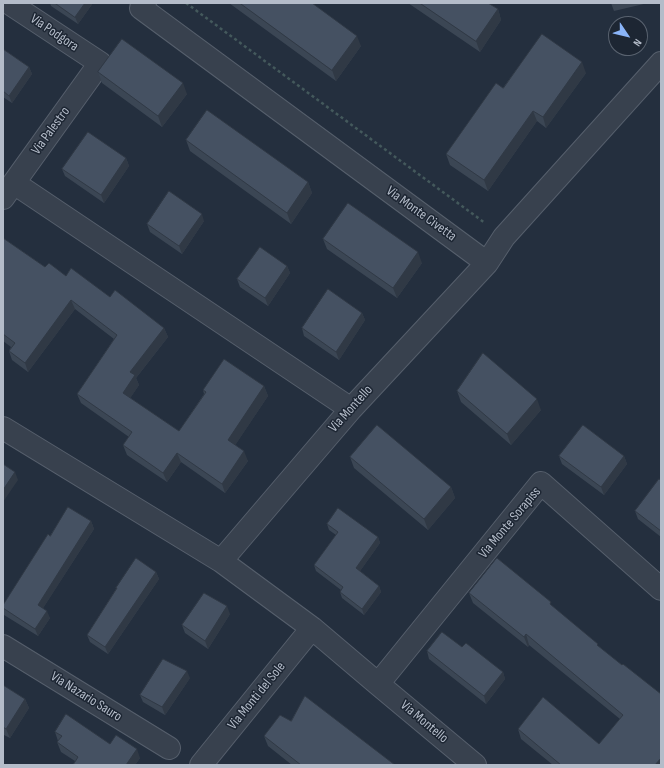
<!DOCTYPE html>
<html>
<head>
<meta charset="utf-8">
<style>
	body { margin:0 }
	#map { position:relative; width:664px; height:768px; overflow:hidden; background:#242f3e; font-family:"Sofia Sans Condensed",sans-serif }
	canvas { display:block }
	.frame { position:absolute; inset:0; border:4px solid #b4bcc9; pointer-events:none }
	.north { position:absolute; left:608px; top:16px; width:40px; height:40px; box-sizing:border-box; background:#1d2633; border:1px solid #59626f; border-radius:50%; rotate:125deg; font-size:11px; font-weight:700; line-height:16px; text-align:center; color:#b4bcc9 }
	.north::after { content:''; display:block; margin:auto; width:14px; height:18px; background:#8ab4f8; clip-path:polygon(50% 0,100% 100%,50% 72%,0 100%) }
</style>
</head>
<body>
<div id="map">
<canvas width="664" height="768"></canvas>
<div class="frame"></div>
<div class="north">N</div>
</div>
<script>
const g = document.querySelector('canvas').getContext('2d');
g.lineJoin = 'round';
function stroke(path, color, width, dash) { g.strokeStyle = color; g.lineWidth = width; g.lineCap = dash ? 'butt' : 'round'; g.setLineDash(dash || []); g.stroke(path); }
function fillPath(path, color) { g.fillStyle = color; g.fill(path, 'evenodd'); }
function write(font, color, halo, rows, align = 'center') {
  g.font = font + ' "Sofia Sans Condensed",sans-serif'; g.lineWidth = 3; g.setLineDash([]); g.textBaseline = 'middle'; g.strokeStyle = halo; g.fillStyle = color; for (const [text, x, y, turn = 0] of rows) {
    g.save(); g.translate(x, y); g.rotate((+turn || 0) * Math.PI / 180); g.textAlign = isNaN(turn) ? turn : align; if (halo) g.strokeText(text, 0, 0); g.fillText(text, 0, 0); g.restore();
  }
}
const minor = new Path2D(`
	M145,3L141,8L487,263L504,237L661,63
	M14,183L351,409
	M3,198L100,63L9,3
	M3,428L221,561L312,628L378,684L475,765
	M221,561L351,409L487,263
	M3,646L169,748
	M378,684L541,483L661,589
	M201,765L312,628`);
stroke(minor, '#565f6c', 24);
stroke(new Path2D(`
	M186,3L485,223`), '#44595c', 2.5, [3, 3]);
stroke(minor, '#38414e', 22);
fillPath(new Path2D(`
	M50,3H93L78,24L51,6Z
	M229,3H312L361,46L336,81Z
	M408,3H488L498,9L501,20L480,52Z
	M611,3H648L614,11Z
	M3,49L29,67L32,74L12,103L3,97Z
	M98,72L187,94L162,127L102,83Z
	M586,73L546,128L537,121L488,191L450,165L446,154L503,88Z
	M186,140L308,182L312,193L291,224L190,151Z
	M126,158L129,166L104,203L65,176L62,169Z
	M204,221L182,254L150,232L147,224Z
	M3,238L45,267L110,297L164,328L168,337L136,378L139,385L130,398L179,431L204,394L203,390L264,386L268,396L235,445L248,461L225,493L181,462L167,482L127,455L123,445L129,437L81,403L77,394L114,339L75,309L28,372L12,360L9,351L11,347L3,341Z
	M323,239L422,263L397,298L327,249Z
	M287,266L290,273L268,306L240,287L237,279Z
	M362,313L365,320L339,360L304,336L302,328Z
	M457,391L541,410L511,445L461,402Z
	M559,456H624L627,464L604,495L562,464Z
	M350,457L451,487L455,498L428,530L354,468Z
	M661,480V537L638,519L635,511Z
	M91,521L94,529L43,608L50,618L38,636L4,615L3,611V605L50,536Z
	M327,524L378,537L380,543L360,571L379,586L381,592L364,615L342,598L340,592L341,590L316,571L314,565L336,535L329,530Z
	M156,572L159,579L108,654L90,642L87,635L116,589V588Z
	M469,593L553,608L599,647L661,765H553L521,739L518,729L599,744L620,719L529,645L528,647L473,603Z
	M230,614L208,649L185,633L182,625Z
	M427,651L503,672L505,679L486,704L429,659Z
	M190,678L165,715L143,702L140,695Z
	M3,681L4,686L25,699L29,708L10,738L4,735L3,737Z
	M291,721L395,765H292L268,746L264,736Z
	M55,732L110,744L140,758L135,765H73L75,761L61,752L57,742L58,741Z`), '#3b4654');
fillPath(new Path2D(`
	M85,3H93L78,24L75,17Z
	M498,9L501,20L480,52L476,41Z
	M357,36L361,46L336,81L332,70Z
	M582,62L586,73L546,128L543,117Z
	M29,67L32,74L12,103L9,96Z
	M183,83L187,94L162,127L158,116Z
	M533,111L537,121L488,191L484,180Z
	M126,158L129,166L104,203L101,195Z
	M308,182L312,193L291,224L287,213Z
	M202,214L204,221L182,254L179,246Z
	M418,252L422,263L397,298L393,288Z
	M287,266L290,273L268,306L265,298Z
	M71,300L75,309L28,372L25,363Z
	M362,313L365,320L339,360L336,352Z
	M164,328L168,337L136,378L139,385L127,403L123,393L130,372Z
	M264,386L268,396L232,450L228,440Z
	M537,399L541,410L511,445L507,434Z
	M244,451L248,461L225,493L222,484Z
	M177,453L181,462L167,482L163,473Z
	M624,456L627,464L604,495L601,487Z
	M15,472L18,480L3,502V490Z
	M451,487L455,498L428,530L424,519Z
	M91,521L94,529L40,613L38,605Z
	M378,537L380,543L358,574L356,568Z
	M156,572L159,579L108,654L105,647Z
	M379,586L381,592L364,615L362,609Z
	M227,606L230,614L208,649L205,641Z
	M47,611L50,618L38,636L35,629Z
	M526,634L529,645L528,647L524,637Z
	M187,671L190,678L165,715L162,707Z
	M503,672L505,679L486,704L484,696Z
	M25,699L29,708L10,738L6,729Z
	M137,749L140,758L135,765H126Z
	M661,758V765H655Z`), '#303945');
const building = new Path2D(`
	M55,3H85L75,17Z
	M240,3H312L357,36L332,70Z
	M420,3H488L498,9L476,41Z
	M542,34L582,62L543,117L533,111L484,180L446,154L496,83L503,88Z
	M122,39L183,83L158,116L98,72Z
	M3,49L29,67L9,96L3,91Z
	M207,110L308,182L287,213L186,140Z
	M88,132L126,158L101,195L62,169Z
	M169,191L202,214L179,246L147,224Z
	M348,203L418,252L393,288L323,239Z
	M3,238L45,267L49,263L66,276L71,268L110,297L115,290L164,328L130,372L135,375L123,393L179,431L206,392L203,390L224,359L264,386L228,440L244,451L222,484L177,453L163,473L123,445L132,432L77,394L117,335L71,300L25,363L9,351L15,343L3,334Z
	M260,247L287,266L265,298L237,279Z
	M328,289L362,313L336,352L302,328Z
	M483,353L537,399L507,434L457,391Z
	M377,425L451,487L424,519L350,457Z
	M583,425L624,456L601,487L559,456Z
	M3,464L15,472L3,490Z
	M659,479L661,480V531L635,511Z
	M68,507L91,521L38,605L47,611L35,629L3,608V605L48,534L50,536Z
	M338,508L378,537L356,568L379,586L362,609L340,592L343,587L314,565L338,532L327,524Z
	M136,558L156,572L105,647L87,635L117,588H116Z
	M497,558L551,602L550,604L598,644L597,645L622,665L623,664L661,694V758L655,765H561L518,729L543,697L599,744L623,715L526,634L524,637L469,593Z
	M204,593L227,606L205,641L182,625Z
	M442,632L462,647L466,643L503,672L484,696L427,651Z
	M163,659L187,671L162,707L140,695Z
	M3,685L25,699L6,729L3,727Z
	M305,696L395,765H301L264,736L280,715L291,721Z
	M66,714L110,744L116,735L137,749L126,765H73L78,757L57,742L62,736L55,732Z`);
fillPath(building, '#455162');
stroke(building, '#303945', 1);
write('14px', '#b4bcc9', '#1d2633', [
	["Via Podgora",54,33,34],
	["Via Palestro",51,131,-54],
	["Via Monte Civetta",421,214,36],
	["Via Montello",351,409,-48],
	["Via Monte Sorapiss",510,523,-50],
	["Via Monti del Sole",257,696,-51],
	["Via Nazario Sauro",86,697,32],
	["Via Montello",424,722,40]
]);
</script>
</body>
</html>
